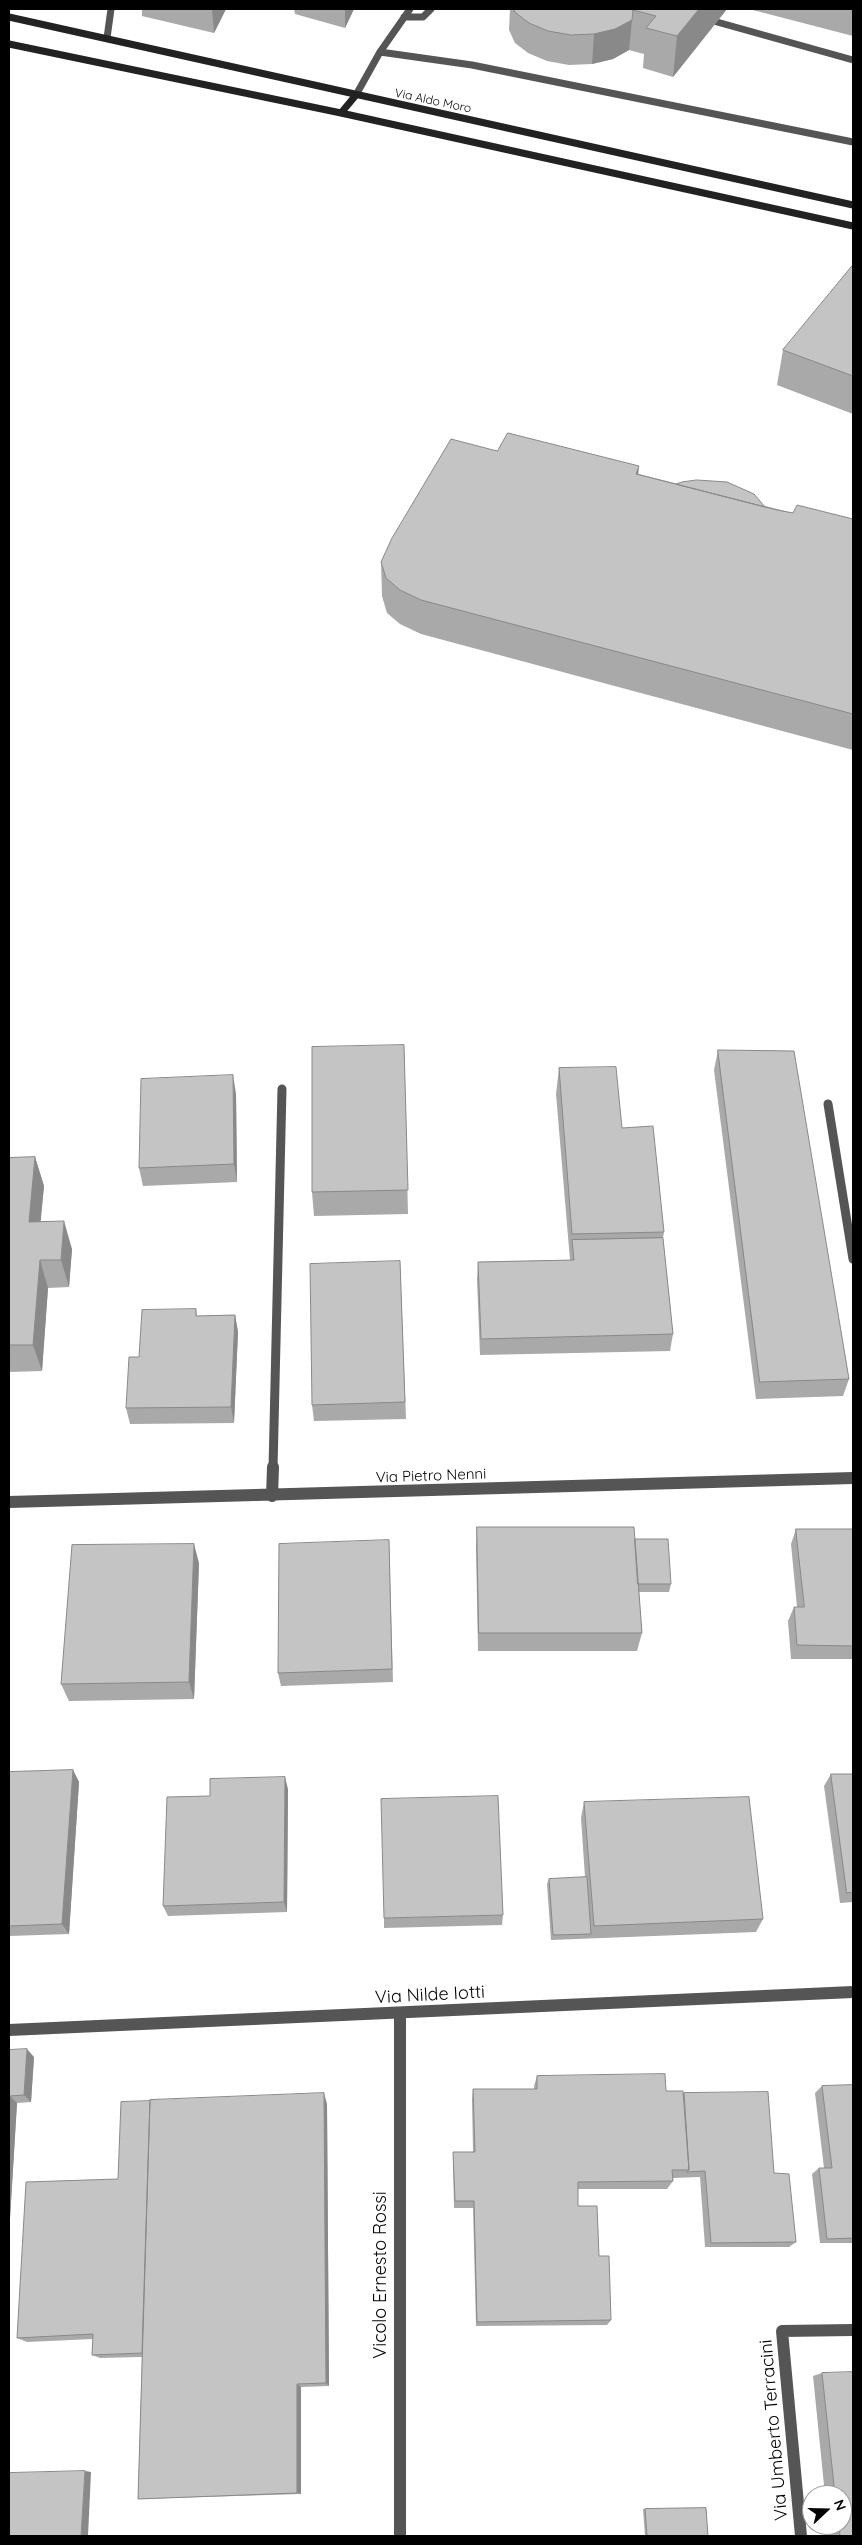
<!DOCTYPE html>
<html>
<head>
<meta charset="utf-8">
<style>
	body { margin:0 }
	#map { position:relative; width:862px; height:2545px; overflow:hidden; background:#fff; font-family:Quicksand,sans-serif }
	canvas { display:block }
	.frame { position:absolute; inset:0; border:10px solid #000; pointer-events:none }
	.north { position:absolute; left:802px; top:2485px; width:50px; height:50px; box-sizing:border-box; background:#fff; border:1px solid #999; border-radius:50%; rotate:69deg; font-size:14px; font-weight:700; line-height:20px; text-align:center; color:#000 }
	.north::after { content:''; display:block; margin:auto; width:18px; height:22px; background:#000; clip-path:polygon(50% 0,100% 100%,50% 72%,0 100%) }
</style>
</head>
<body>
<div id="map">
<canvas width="862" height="2545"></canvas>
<div class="frame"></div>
<div class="north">N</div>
</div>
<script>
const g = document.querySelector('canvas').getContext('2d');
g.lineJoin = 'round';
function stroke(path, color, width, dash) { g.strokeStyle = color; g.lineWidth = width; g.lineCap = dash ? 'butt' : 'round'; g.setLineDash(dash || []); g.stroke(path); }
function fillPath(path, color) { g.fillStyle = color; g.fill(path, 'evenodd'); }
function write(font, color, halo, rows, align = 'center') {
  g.font = font + ' Quicksand,sans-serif'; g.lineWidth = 4; g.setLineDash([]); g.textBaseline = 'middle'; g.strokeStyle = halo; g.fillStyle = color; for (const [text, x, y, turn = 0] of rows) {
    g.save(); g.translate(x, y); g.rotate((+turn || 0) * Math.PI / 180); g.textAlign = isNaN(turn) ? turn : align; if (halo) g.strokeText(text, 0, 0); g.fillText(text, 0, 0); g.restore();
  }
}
stroke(new Path2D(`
	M404,17H423L431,9
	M717,22L853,60
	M380,52L472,65L853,142
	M356,95L380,52L410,9`), '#555', 7);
stroke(new Path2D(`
	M107,38L111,9`), '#555', 7);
stroke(new Path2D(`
	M828,1104L853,1259
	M273,1468L282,1089`), '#555', 9);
stroke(new Path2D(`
	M272,1496L273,1467
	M9,1502L853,1478
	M400,2014V2536
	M9,2030L853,1992
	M801,2536L782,2331L853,2330`), '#555', 12);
stroke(new Path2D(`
	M9,17L853,205
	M9,44L341,113L853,226
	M341,113L356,95`), '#222', 7);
fillPath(new Path2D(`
	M142,9H226L214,33L142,16Z
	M294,9H354L345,28L295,14Z
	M510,9H727L673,77L643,68L644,54L629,50L613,59L592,64L569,65L547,61L528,53L515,43L509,30Z
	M749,9H853V36Z
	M853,265V414L777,385L783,350Z
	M497,451L639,474L793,513L853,519V750L421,634L400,624L387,613L382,596L381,562Z
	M404,1045L408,1214L314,1216L312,1192Z
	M718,1050L849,1379L843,1396L756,1399L714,1070Z
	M559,1068L622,1128L664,1232L663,1238L673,1334L670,1351L480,1355L477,1280L478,1262L570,1260L556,1094Z
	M236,1094L237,1182L143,1186L139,1168Z
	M35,1157L44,1186L40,1222L72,1249L69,1287L48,1288L42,1371L9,1372V1158Z
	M400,1261L406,1419L314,1421L312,1405Z
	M196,1309L197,1316L235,1315L238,1332L234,1423L130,1424L126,1408L139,1357Z
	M477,1527L635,1539L671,1584L669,1592H639L642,1633L637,1651H478L476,1547Z
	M853,1527V1659H791L788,1621L794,1607H797L791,1544L796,1529H853Z
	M389,1540L393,1682L281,1686L278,1673Z
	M199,1563L194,1699L69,1701L61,1684Z
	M73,1770L79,1782L69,1934L9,1936V1772Z
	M831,1774H853V1902L840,1903L824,1786Z
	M288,1789L287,1912L168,1916L163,1906L210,1796Z
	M584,1802L763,1919L756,1932L551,1940L547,1884L549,1879L585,1877L581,1818Z
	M503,1915L502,1925L384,1928V1918Z
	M9,2050L34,2057L31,2102L17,2103L9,2235Z
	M537,2076L684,2093L774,2173L796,2242L789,2247H705L700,2177L673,2178V2181L667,2189H578V2206L599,2256L611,2320L607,2325L476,2326L473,2208H454L453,2161V2152H473L472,2099L473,2089H534V2086Z
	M853,2085V2243H820L812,2174L819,2168H824L815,2093L822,2086Z
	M327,2104L329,2386L301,2387V2494L138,2499L142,2357L100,2358L92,2355L93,2339L27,2342L17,2338L118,2179Z
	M822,2373L853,2536H829L828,2525H842V2495H825L813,2376Z
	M706,2508L708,2536H645L643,2509Z`), '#a9a9a9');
fillPath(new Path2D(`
	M212,9H226L214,33Z
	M345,9H354L345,28Z
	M699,9H727L673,77L677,36Z
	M632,20L629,50L613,59L592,64L594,34Z
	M639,466L636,501V474Z
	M233,1075L236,1094L237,1182L234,1164Z
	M35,1157L44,1186L38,1250L29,1222Z
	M64,1221L72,1249L69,1287L61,1260Z
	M40,1260L48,1288L42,1371L33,1345Z
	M235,1315L238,1332L234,1423L231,1407Z
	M194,1544L199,1563L194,1699L189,1682Z
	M73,1770L79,1782L69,1934L62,1924Z
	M285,1777L288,1789L287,1912L284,1902Z
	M27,2049L34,2057L31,2102L24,2095Z
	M324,2093L327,2104L329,2386L326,2383Z
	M10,2096L17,2103L9,2235V2114Z
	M297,2384L301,2387V2494L297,2493Z
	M85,2471L91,2472L88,2536H81Z`), '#898989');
const building = new Path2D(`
	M514,9H633V10L632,20L615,29L594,34L571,35L548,31L529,23L516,13Z
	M633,9H699L677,36L646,28L656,16L633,10Z
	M853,265V376L783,350Z
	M508,433L639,466L636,474L777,510L793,513L797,505L853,519V714L421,600L400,590L386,578L381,562L392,538L451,439L497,451Z
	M697,480L727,482L754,494L765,507L676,484L682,482Z
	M404,1045L408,1190L312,1192V1047Z
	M718,1050L794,1051L849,1379L760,1382Z
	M616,1067L622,1128L653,1126L664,1232L572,1234L559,1068Z
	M233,1075L234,1164L139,1168L141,1079Z
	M35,1157L29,1222L64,1221L61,1260H40L33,1345H9V1158Z
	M663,1238L673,1334L481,1339L478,1262L574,1260L572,1240Z
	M400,1261L405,1402L312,1405L310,1264Z
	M196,1309V1316L235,1315L231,1407L126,1408L129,1357H139L142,1310Z
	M477,1527H634L642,1633H479Z
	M796,1529H853V1646L797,1645L794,1607H804Z
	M635,1539H668L671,1584H638Z
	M389,1540L392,1669L278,1673L279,1544Z
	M194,1544L189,1682L61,1684L72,1545Z
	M73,1770L62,1924L9,1926V1772Z
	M831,1774H853V1892L847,1893Z
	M285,1777L284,1902L163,1906L167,1797L210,1796V1779Z
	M498,1796L503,1915L384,1918L381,1799Z
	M749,1797L763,1919L594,1926L584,1802Z
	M587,1877L591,1934L553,1935L549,1879Z
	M27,2049L24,2095L10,2096L9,2114V2050Z
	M665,2074L666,2091H683L689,2170H672L673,2181L578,2182V2206H597L599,2256H609L611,2320L477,2322L474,2201H455L453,2152H475L473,2089H537V2076Z
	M853,2085V2238L827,2239L819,2168H832L822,2086Z
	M768,2092L774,2173L789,2174L796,2242L711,2243L705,2171L687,2172L689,2170L684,2093Z
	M324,2093L326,2383L297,2384V2493L138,2499L150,2100Z
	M150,2101L142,2353L92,2355L93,2334L17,2338L26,2182L118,2179L121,2102Z
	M853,2372V2536H840L839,2525H842V2495H835L822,2373Z
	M85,2471L81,2536H9V2473Z
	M706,2508L708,2536H647L645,2509Z`);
fillPath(building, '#c4c4c4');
stroke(building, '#898989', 1);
write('12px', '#000', '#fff', [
	["Via Aldo Moro",433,101,12]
]);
write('15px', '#000', '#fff', [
	["Via Pietro Nenni",431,1476,-2]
]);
write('18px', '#000', '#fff', [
	["Via Nilde Iotti",430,1995,-3],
	["Vicolo Ernesto Rossi",381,2275,-90],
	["Via Umberto Terracini",774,2430,-95]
]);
</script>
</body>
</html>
